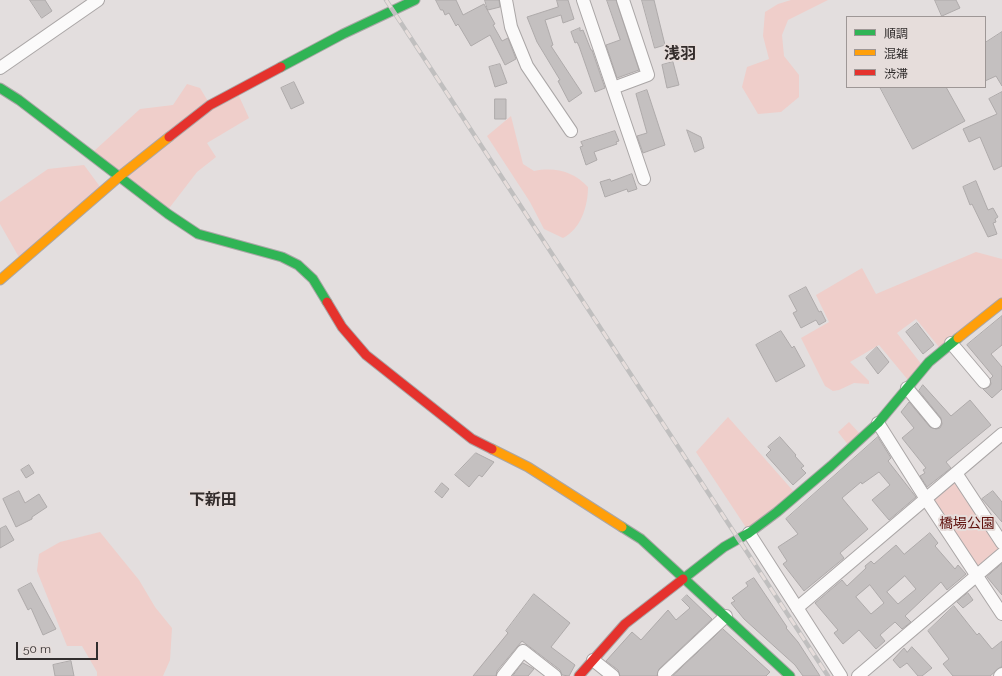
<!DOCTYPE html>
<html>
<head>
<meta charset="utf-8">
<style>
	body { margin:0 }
	#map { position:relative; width:1002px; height:676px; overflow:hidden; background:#e3dede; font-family:Raleway,"Noto Sans JP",sans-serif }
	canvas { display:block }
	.legend { position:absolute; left:846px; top:16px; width:140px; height:72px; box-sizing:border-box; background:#e6dddb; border:1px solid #9e9796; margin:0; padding:5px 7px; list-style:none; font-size:12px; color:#322e2e }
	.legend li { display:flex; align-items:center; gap:8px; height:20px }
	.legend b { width:20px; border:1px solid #9e9796 }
	.scale { position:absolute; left:16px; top:642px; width:82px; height:18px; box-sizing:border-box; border:2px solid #322e2e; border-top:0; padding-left:5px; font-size:12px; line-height:14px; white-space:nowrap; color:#322e2e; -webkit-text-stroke:3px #e6dddb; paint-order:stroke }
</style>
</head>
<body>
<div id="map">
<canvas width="1002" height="676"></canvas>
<ul class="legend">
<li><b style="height:5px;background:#30b455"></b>順調</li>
<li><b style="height:5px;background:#ff9f0a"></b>混雑</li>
<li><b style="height:5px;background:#e5322d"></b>渋滞</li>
</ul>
<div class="scale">50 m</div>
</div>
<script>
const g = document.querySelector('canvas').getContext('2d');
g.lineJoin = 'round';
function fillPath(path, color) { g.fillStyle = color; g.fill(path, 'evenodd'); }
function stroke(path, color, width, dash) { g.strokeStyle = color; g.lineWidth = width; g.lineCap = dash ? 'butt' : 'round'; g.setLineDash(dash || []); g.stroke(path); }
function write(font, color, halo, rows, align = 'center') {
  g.font = font + ' Raleway,"Noto Sans JP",sans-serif'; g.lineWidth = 4; g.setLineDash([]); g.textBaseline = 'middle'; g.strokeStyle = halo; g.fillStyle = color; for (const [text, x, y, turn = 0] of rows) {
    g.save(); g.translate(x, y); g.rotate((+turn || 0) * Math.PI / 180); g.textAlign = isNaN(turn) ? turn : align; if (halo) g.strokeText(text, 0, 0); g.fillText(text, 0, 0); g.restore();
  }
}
fillPath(new Path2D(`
	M791,0H828L788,20L782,35L784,56L799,75V97L781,112L758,114L742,87L747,67L769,59L763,36L765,12L778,4Z
	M187,84L200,88L212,108L238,94L249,118L207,143L216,157L197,172L167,211L93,152L140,109L173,105Z
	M511,116L523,164L534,171C555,167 573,171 588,187C588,206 581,229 563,238L544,229L530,202L487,136Z
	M84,165L101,188L20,259L0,224V202L48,169Z
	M976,252L1002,259V298L939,347L916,319L897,333L922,365L908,380L879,345L850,362L869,381V384L854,383L839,390L833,391L825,386L801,338L829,322L816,295L862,268L876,294Z
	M728,417L795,493L747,529L696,452Z
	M849,422L861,435L849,446L838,432Z
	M955,481L1000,546V550L980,567L976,566L934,503L935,498Z
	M100,532L139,580L155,607L172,628L170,660L163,676H97V672L82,646H67L37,571L39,554L60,542Z`), '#efceca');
const building = new Path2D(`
	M30,0H45L52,11L42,18Z
	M436,0H456L463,15L484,4L495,24L493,25L502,41L508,38L516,59L505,65L490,35L471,46L458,24L456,26L449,13L445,15L443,10H441Z
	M485,0H499L500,7L488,10Z
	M557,0H568L574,19L563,23L561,15L545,20L553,45L551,46L582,93L569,102L558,81L560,80L537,42L527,17L558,7Z
	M607,0H616L639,70L617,78L606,45L620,40Z
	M642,0H654L665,45L655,48Z
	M935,0H956L960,8L942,16Z
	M580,28V31L583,30L591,50H592L605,88L595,92L579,46L577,42L575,43L571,32Z
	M1002,32V86L996,76L985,81V43Z
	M673,62L679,85L667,88L662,65Z
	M500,64L507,83L495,87L489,67Z
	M294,82L304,103L291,109L281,88Z
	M880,87H946L965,121L913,149Z
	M647,90L665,145L643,153L637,136L647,133L636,94Z
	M1002,92V166L994,170L980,137L969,142L963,129L997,114L989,99Z
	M495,99H506V119H495Z
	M687,130L701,137L704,148L695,152Z
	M615,131L619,141L616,142L617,144L594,152L597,160L586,165L580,147L583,146L581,142Z
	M632,174L637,189L628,192L627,189L605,197L600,182L610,179L611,181Z
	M976,181L988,210L993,208L998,217L995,219L996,222L993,223L997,234L988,237L972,204L970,205L963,187Z
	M806,287L819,312L821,311L826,321L819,325L816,320L801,328L793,313L797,311L789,296Z
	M1002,316V345L991,354L1002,367V389L992,398L983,389L989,387L991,384L990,379L993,376L967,345Z
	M917,323L934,345L923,354L906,332Z
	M781,331L792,348L794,346L805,366L776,382L756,345Z
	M877,347L889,362L878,374L866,358Z
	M923,385L951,416L970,400L991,425L946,462L951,468L927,487L920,476L925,473L923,470L926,468L902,438L914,428L901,412L909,402L930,427L936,429L940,428L942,424L941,418L919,391Z
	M780,437L796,455L795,456L804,466L801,468L806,473L793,485L766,455L771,450L768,447Z
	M878,437L891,458L888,461L916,497L889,520L872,500L890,485L879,472L862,484L861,482L842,498L868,529L840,553L844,558L804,591L783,564L787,561L778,547L798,534L786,519Z
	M476,453L494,462L482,477L479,475L469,487L455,475Z
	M29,465L34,473L26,478L21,470Z
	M442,483L449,489L442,498L435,492Z
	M19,491L25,503L39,494L47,507L32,517V519L16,527L3,499Z
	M993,491L1002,502V522L982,499Z
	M6,526L14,540L0,548V529Z
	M930,533L938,543L935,546L955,569L958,565L966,574L947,590L941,582L905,616L911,622L902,629L895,622L880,635L885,641L876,649L859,630L843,644L834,633L838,630L815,603L842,580L847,586L866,568L865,566L871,561L874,564L896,545L904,554ZM905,576L916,589L898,604L887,592ZM870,585L884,603L871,614L856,597Z
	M1002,564V595L987,577Z
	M754,578L787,627L786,628L798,642L820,676H803L795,665L744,619L731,603L735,601L732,598L748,586L746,583Z
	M31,583L56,629L43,635L31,608L28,610L18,590Z
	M968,593L973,600L963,608L957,602Z
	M534,594L570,623L551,647L575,665L569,676L562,675L560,670L522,641L497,671L496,676H473L508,633L506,631Z
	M687,595L712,619L659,669L657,676H620L618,670L606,661L632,632L641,640L668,610L676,620L690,608L682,600Z
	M954,606L977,635L979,633L992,649L1002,641V666L990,676H953L943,664L949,659L928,631Z
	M723,629L770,672L766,676H673Z
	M912,647L932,668L922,676H918L907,663L900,668L893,660L904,648L907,652Z
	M71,661L74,676H55L53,665Z
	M523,663L534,669L528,676H513Z`);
fillPath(building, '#c4c0c0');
stroke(building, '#aeaaaa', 1);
const street = new Path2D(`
	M506,0L511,27L527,66L571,131
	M583,0L644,179
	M0,68L98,0
	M613,88L648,75L623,0
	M951,343L984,382
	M907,388L935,422
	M878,423L926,499L1002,614
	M956,473L1002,543
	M749,533L841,676
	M797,608L1002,434
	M593,660L613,676
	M664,674L726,616
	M503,676L523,651L555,676
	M858,676L1002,554
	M1000,676L1002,674`);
const fast = new Path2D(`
	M281,67L343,34L415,0
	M0,88L19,100L168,214L198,234L282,257L298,265L313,279L327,302
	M622,527L641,539L790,676
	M683,579L724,547L749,533L777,512L831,466L878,423L929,362L958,338`);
const slow = new Path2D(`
	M0,280L120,176L169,137
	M958,338L1002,303
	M492,449L528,467L622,527`);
const jam = new Path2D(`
	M169,137L210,105L281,67
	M327,302L342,327L366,355L472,439L492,449
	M579,676L625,624L683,579`);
stroke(street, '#aaa6a6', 14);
stroke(fast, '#aaa6a6', 11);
stroke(slow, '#aaa6a6', 11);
stroke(jam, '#aaa6a6', 11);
stroke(street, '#fbfafa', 12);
stroke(fast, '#30b455', 9);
stroke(slow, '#ff9f0a', 9);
stroke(jam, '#e5322d', 9);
const rail = new Path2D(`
	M386,0L828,676`);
stroke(rail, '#c0bfbf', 4.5);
stroke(rail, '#e6dddb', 3, [9]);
write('14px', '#5f110d', '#e6dddb', [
	["橋場公園",967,524]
]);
write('bold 16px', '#332c2b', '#e6dddb', [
	["浅羽",680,54],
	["下新田",213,500]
]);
</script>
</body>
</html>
